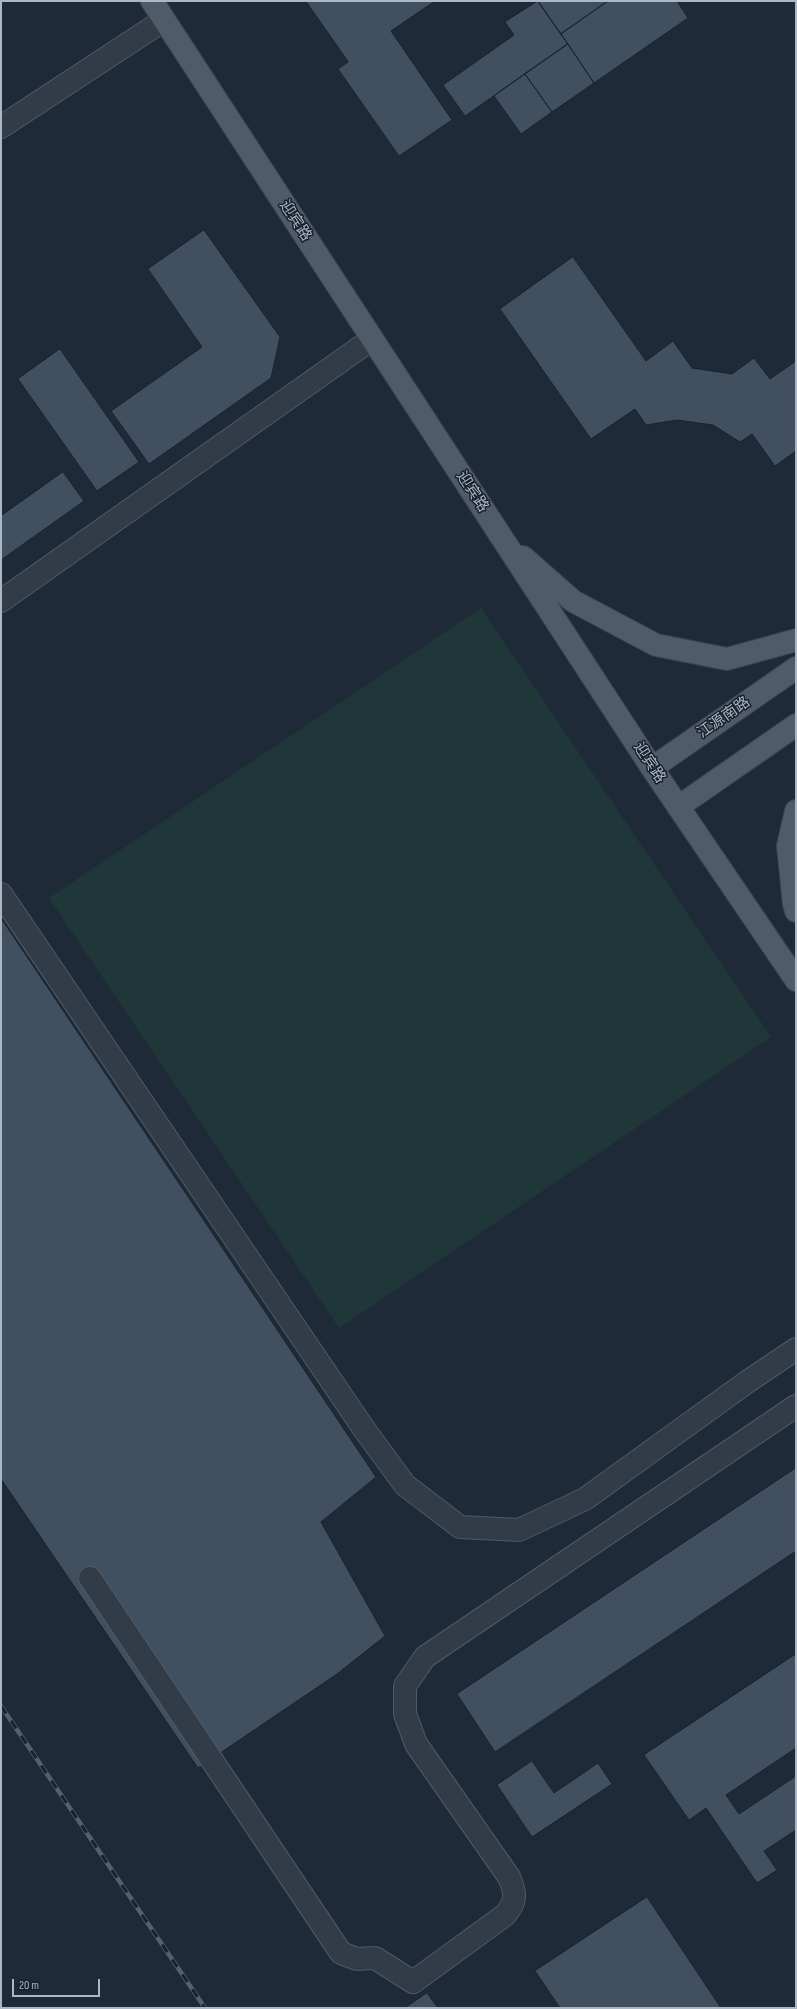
<!DOCTYPE html>
<html>
<head>
<meta charset="utf-8">
<style>
	body { margin:0 }
	#map { position:relative; width:797px; height:2009px; overflow:hidden; background:#1e2a38; font-family:"Sofia Sans Condensed",sans-serif }
	canvas { display:block }
	.frame { position:absolute; inset:0; border:2px solid #acb7c5; pointer-events:none }
	.scale { position:absolute; left:12px; top:1979px; width:88px; height:18px; box-sizing:border-box; border:2px solid #acb7c5; border-top:0; padding-left:5px; font-size:12px; line-height:14px; white-space:nowrap; color:#acb7c5; -webkit-text-stroke:3px #18212d; paint-order:stroke }
</style>
</head>
<body>
<div id="map">
<canvas width="797" height="2009"></canvas>
<div class="frame"></div>
<div class="scale">20 m</div>
</div>
<script>
const g = document.querySelector('canvas').getContext('2d');
g.lineJoin = 'round';
function fillPath(path, color) { g.fillStyle = color; g.fill(path, 'evenodd'); }
function stroke(path, color, width, dash) { g.strokeStyle = color; g.lineWidth = width; g.lineCap = dash ? 'butt' : 'round'; g.setLineDash(dash || []); g.stroke(path); }
function write(font, color, halo, rows, align = 'center') {
  g.font = font + ' "Sofia Sans Condensed","Noto Sans SC",sans-serif'; g.lineWidth = 3; g.setLineDash([]); g.textBaseline = 'middle'; g.strokeStyle = halo; g.fillStyle = color; for (const [text, x, y, turn = 0] of rows) {
    g.save(); g.translate(x, y); g.rotate((+turn || 0) * Math.PI / 180); g.textAlign = isNaN(turn) ? turn : align; if (halo) g.strokeText(text, 0, 0); g.fillText(text, 0, 0); g.restore();
  }
}
fillPath(new Path2D(`
	M481,608L771,1037L339,1328L49,898Z`), '#203739');
const building = new Path2D(`
	M306,1H435L391,31L452,120L399,156L338,69L348,62Z
	M538,1H608L561,34Z
	M538,1L568,44L465,116L443,85L514,35L505,22Z
	M608,1H677L688,18L594,83L561,34Z
	M568,44L594,83L552,112L525,74Z
	M525,74L552,112L521,134L494,96Z
	M204,230L280,337L271,378L149,464L111,411L202,347L148,269Z
	M573,257L646,361L673,341L692,368L732,374L754,358L770,379L796,361V451L775,466L752,434L740,442L713,425L677,420L646,425L635,409L591,439L500,309Z
	M60,349L139,462L97,491L18,379Z
	M63,472L84,501L1,560V516Z
	M1,918L376,1477L321,1522L385,1636L337,1674L198,1768L1,1479Z
	M796,1468V1551L495,1752L457,1694Z
	M796,1654V1748L726,1795L739,1814L796,1776V1830L764,1851L777,1870L757,1883L706,1808L689,1820L644,1755Z
	M532,1761L554,1793L598,1763L612,1784L532,1837L497,1785Z
	M647,1897L721,2008H560L535,1971Z
	M427,1993L438,2008H405Z`);
fillPath(building, '#415060');
stroke(building, '#1a232f', 1);
const minor = new Path2D(`
	M1,127L164,20
	M1,601L372,339
	M1,894L364,1429L405,1485L460,1527L519,1530L585,1499L747,1382L796,1349
	M90,1578L341,1953L357,1959L375,1958L413,1982L505,1915C517,1901 516,1893 509,1877L416,1744L405,1714V1686L425,1657L796,1406`);
const major = new Path2D(`
	M152,1L652,768L796,980
	M523,557L573,601L656,645L727,659L796,640
	M652,768L796,668
	M678,807L796,725
	M796,811L788,846L794,904L796,911`);
stroke(minor, '#4f5a66', 24);
stroke(major, '#3b4552', 24);
stroke(minor, '#323c48', 22);
stroke(major, '#505b69', 22);
const rail = new Path2D(`
	M1,1706L205,2008`);
stroke(rail, '#536070', 4.5);
stroke(rail, '#18212d', 3, [9]);
write('15px', '#acb7c5', '#18212d', [
	["迎宾路",295,221,57],
	["迎宾路",472,492,57],
	["江源南路",724,718,-35],
	["迎宾路",649,763,57]
]);
</script>
</body>
</html>
